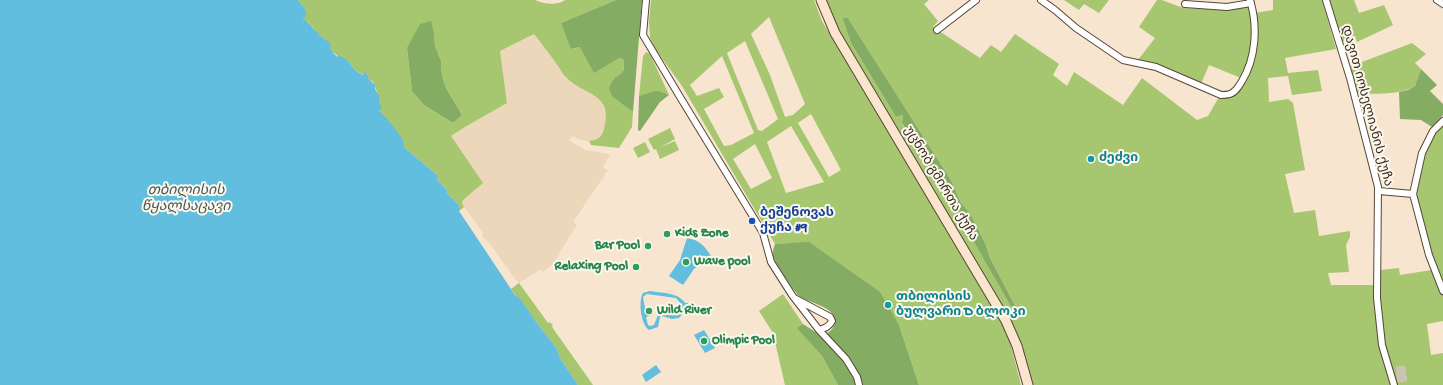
<!DOCTYPE html>
<html>
<head>
<meta charset="utf-8">
<style>
	body { margin:0 }
	canvas { display:block; background:#f7e5cf }
</style>
</head>
<body>
<canvas width="1443" height="385"></canvas>
<script>
const g = document.querySelector('canvas').getContext('2d');
g.lineJoin = 'round';
function fillPath(path, color) { g.fillStyle = color; g.fill(path, 'evenodd'); }
function stroke(path, color, width, dash) { g.strokeStyle = color; g.lineWidth = width; g.lineCap = dash ? 'butt' : 'round'; g.setLineDash(dash || []); g.stroke(path); }
function write(font, color, halo, rows, align = 'center') {
  g.font = font + ' "Gochi Hand","Noto Sans Georgian",sans-serif'; g.lineWidth = 4; g.setLineDash([]); g.textBaseline = 'middle'; g.strokeStyle = halo; g.fillStyle = color; for (const [text, x, y, turn = 0] of rows) {
    g.save(); g.translate(x, y); g.rotate((+turn || 0) * Math.PI / 180); g.textAlign = isNaN(turn) ? turn : align; if (halo) g.strokeText(text, 0, 0); g.fillText(text, 0, 0); g.restore();
  }
}
fillPath(new Path2D(`
	M534,34L567,78L596,95L602,102L606,114V125L601,137L597,140L589,141L581,140L572,136L569,140L585,150L610,154L603,168L608,170L573,222L577,225L561,250L554,264L551,265L543,272L541,269L519,283L516,280L488,241L485,240L482,236L483,233L464,207L462,203L463,200L479,186L451,136L465,127L507,103L500,51Z`), '#ecd7ba');
fillPath(new Path2D(`
	M1405,366L1407,381L1398,382L1396,367Z`), '#cbc2b8');
fillPath(new Path2D(`
	M298,0H535C544,4 557,6 565,0H616L561,23L572,49L580,47L623,59C626,71 623,74 613,80L625,106L633,112L632,127L619,148L591,145L589,141C597,140 602,138 604,129C614,93 585,96 567,78C563,75 561,70 558,66C550,55 542,44 534,34L500,51L507,103L465,127L451,136L483,183L463,200L462,203L464,207L459,211L458,204L447,193L448,192L437,179V175L405,148L379,111L377,91L375,89H376L373,82L368,78H370L364,74V75L355,70L349,62L348,63L331,51L326,40L318,34L311,25L308,22L307,23L303,19L306,17V10ZM434,34L435,46L441,61L442,76L446,88L462,115L453,123L424,105L412,91L407,48Z
	M651,0H814L822,21L1007,330L1021,385H919L899,325L809,243L775,244L682,86L656,50L650,38L649,22ZM769,17L805,104L793,115L785,117L770,75L751,34ZM745,41L778,119L762,131L758,130L727,53ZM722,56L754,133L731,145L724,146L704,109L724,97L719,88L697,96L690,85ZM811,114L841,170L829,177L798,123ZM791,126L824,182L786,193L767,142ZM755,144L772,178L751,189L733,159Z
	M825,0H929L924,4L938,21L933,27L980,58L991,45L1001,52L1015,34L1059,64L1053,75L1067,86L1074,72L1123,105L1142,78L1197,120L1208,116L1219,97L1229,98L1236,94L1253,63L1256,50L1255,13L1273,10V0H1322L1336,49L1285,58L1288,73L1318,70L1322,91L1292,95L1288,76L1268,78L1269,102L1288,99L1293,103L1305,170L1285,174L1294,213L1315,210L1319,236L1350,231V237L1346,245L1349,272L1328,273L1331,285H1374C1373,320 1381,352 1391,385H1032L1022,345L1009,318L969,250L845,45ZM842,17L848,18L853,26L951,180L961,203L970,213L985,243L990,258L1021,317L1014,312L960,218L902,124L903,115L896,117L851,43Z
	M1064,0H1109L1099,13L1084,4L1079,10Z
	M1157,0H1162L1183,8L1226,10L1249,6C1253,35 1253,51 1241,78L1209,65L1201,84L1159,66L1138,60L1155,38L1139,27Z
	M1328,0H1354L1359,13L1384,5L1393,25L1357,42L1355,36L1341,42Z
	M1412,43L1426,54L1415,63L1421,69L1415,86C1398,96 1375,93 1356,94L1349,67Z
	M646,52L650,54L669,95L662,92L639,96L643,56Z
	M1443,123V321L1427,324L1431,355L1443,353V385H1396L1385,347L1380,291L1381,270L1399,268L1400,275L1438,269L1430,250L1415,194L1425,154L1435,133ZM1405,366L1407,381L1398,382L1396,367Z
	M670,128L675,139L661,147L675,141L679,150L660,159L656,149L654,150L648,139Z
	M645,142L650,152L638,158L633,148Z
	M519,283L548,323L550,322L553,326L552,327L593,385H578L560,358L557,349L511,289Z
	M783,294L803,324L798,328L822,356L838,385H785L773,333L759,311Z`), '#a6c76f');
fillPath(new Path2D(`
	M616,0H642L633,112L612,96L609,88C610,85 612,82 614,79C623,72 626,72 623,59L619,58L594,73L580,47L571,49L561,23Z
	M842,17L848,18L853,26L951,180L961,203L970,213L985,243L990,258L1021,317L1014,312L960,218L902,123L903,115L896,117L851,43Z
	M431,21L434,34L435,46L441,61L442,76L446,88L462,115L453,123L424,105L412,91L407,48L420,24Z
	M1421,69L1437,85L1430,91L1443,104V115L1432,127L1421,120L1400,119L1399,92L1408,90L1415,86Z
	M656,91L662,92L669,95L660,102L640,131L638,130L639,96Z
	M809,242L880,292L899,325L919,385H838L822,356L797,328L803,324L820,335C826,334 832,332 834,325C840,307 808,303 799,296C795,292 774,261 773,256C772,253 774,247 775,244Z`), '#84ac62');
fillPath(new Path2D(`
	M0,0H298L306,10V17L303,19L311,25L312,27L319,34H318L330,43L331,48H330L334,54L338,57V55L347,60V62H349L355,70L363,75L364,72L370,78H368L375,85V89L379,96V103L382,108L379,111C388,119 397,130 404,142L403,144L405,148L437,175V179L448,192L447,193L458,204L460,208L459,211L515,295L521,300L534,319L557,349L560,358L578,385H0Z
	M687,238C699,240 704,245 711,256L694,269L683,285L669,276L680,260Z
	M650,291C661,293 678,292 685,303H688V306H685L684,312L679,318L672,319L662,316L660,317L658,327L649,330C641,325 638,301 643,293ZM647,294L676,298L681,304V311C675,319 670,313 662,313L658,315L654,325L650,326L648,325L646,317L652,315L651,310H647V313L646,314L643,297Z
	M704,330L715,348L705,353L694,335Z
	M656,365L661,372L646,382L642,375Z`), '#61bedf');
const street = new Path2D(`
	M646,0L643,35L680,97L763,233L771,262L792,295L819,330L846,359L857,377L859,385
	M1041,0L1055,10L1076,28L1123,60L1156,67L1221,95C1223,95 1227,95 1230,94C1236,92 1239,86 1242,81C1256,58 1258,26 1250,0
	M1326,0L1350,78L1378,187L1377,298L1382,345L1394,385
	M1437,0L1443,4
	M1185,4L1227,7L1251,3
	M937,30L976,0
	M1443,121L1433,131L1422,153L1413,194L1429,255L1443,291
	M1379,191L1413,194
	M796,299L830,317L832,321C829,327 825,328 819,330`);
const secondary = new Path2D(`
	M821,0L835,33L1006,321L1017,346L1028,385`);
stroke(street, '#574639', 8);
stroke(secondary, '#574639', 11);
stroke(street, '#fff', 6);
stroke(secondary, '#fbe5cf', 9);
for (const [x, y, r, color] of [
	[1091,159,4,"#0f9aa8"],
	[752,221,4,"#1a4fb4"],
	[667,234,4,"#2e9e5b"],
	[648,246,4,"#2e9e5b"],
	[686,262,4,"#2e9e5b"],
	[636,267,4,"#2e9e5b"],
	[888,305,4,"#0f9aa8"],
	[649,311,4,"#2e9e5b"],
	[704,341,4,"#2e9e5b"]
]) { const dot = new Path2D(); dot.arc(x, y, r, 0, 2 * Math.PI); g.fillStyle = color; g.fill(dot); stroke(dot, '#fbf7ec', 1.5); }
write('13px', '#3b2a1e', '#fbf7ec', [
	["დავით იოსელიანის ქუჩა",1366,106,75],
	["უცნობ გმირთა ქუჩა",940,184,59]
]);
write('bold 13px', '#0d838f', '#fbf7ec', [
	["ძეძვი",1099,159],
	["თბილისის",896,298],
	["ბულვარი D ბლოკი",896,313]
], 'left');
write('bold 13px', '#164399', '#fbf7ec', [
	["ბეშენოვას",760,214],
	["ქუჩა #9",760,229]
], 'left');
write('bold 13px', '#27864d', '#fbf7ec', [
	["Kids Zone",675,234],
	["Bar Pool",640,246,"right"],
	["Wave pool",694,262],
	["Relaxing Pool",628,267,"right"],
	["Wild River",657,311],
	["Olimpic Pool",712,341]
], 'left');
write('italic 14px', '#465658', '#fbf7ec', [
	["თბილისის",186,192],
	["წყალსაცავი",186,208]
]);
</script>
</body>
</html>
